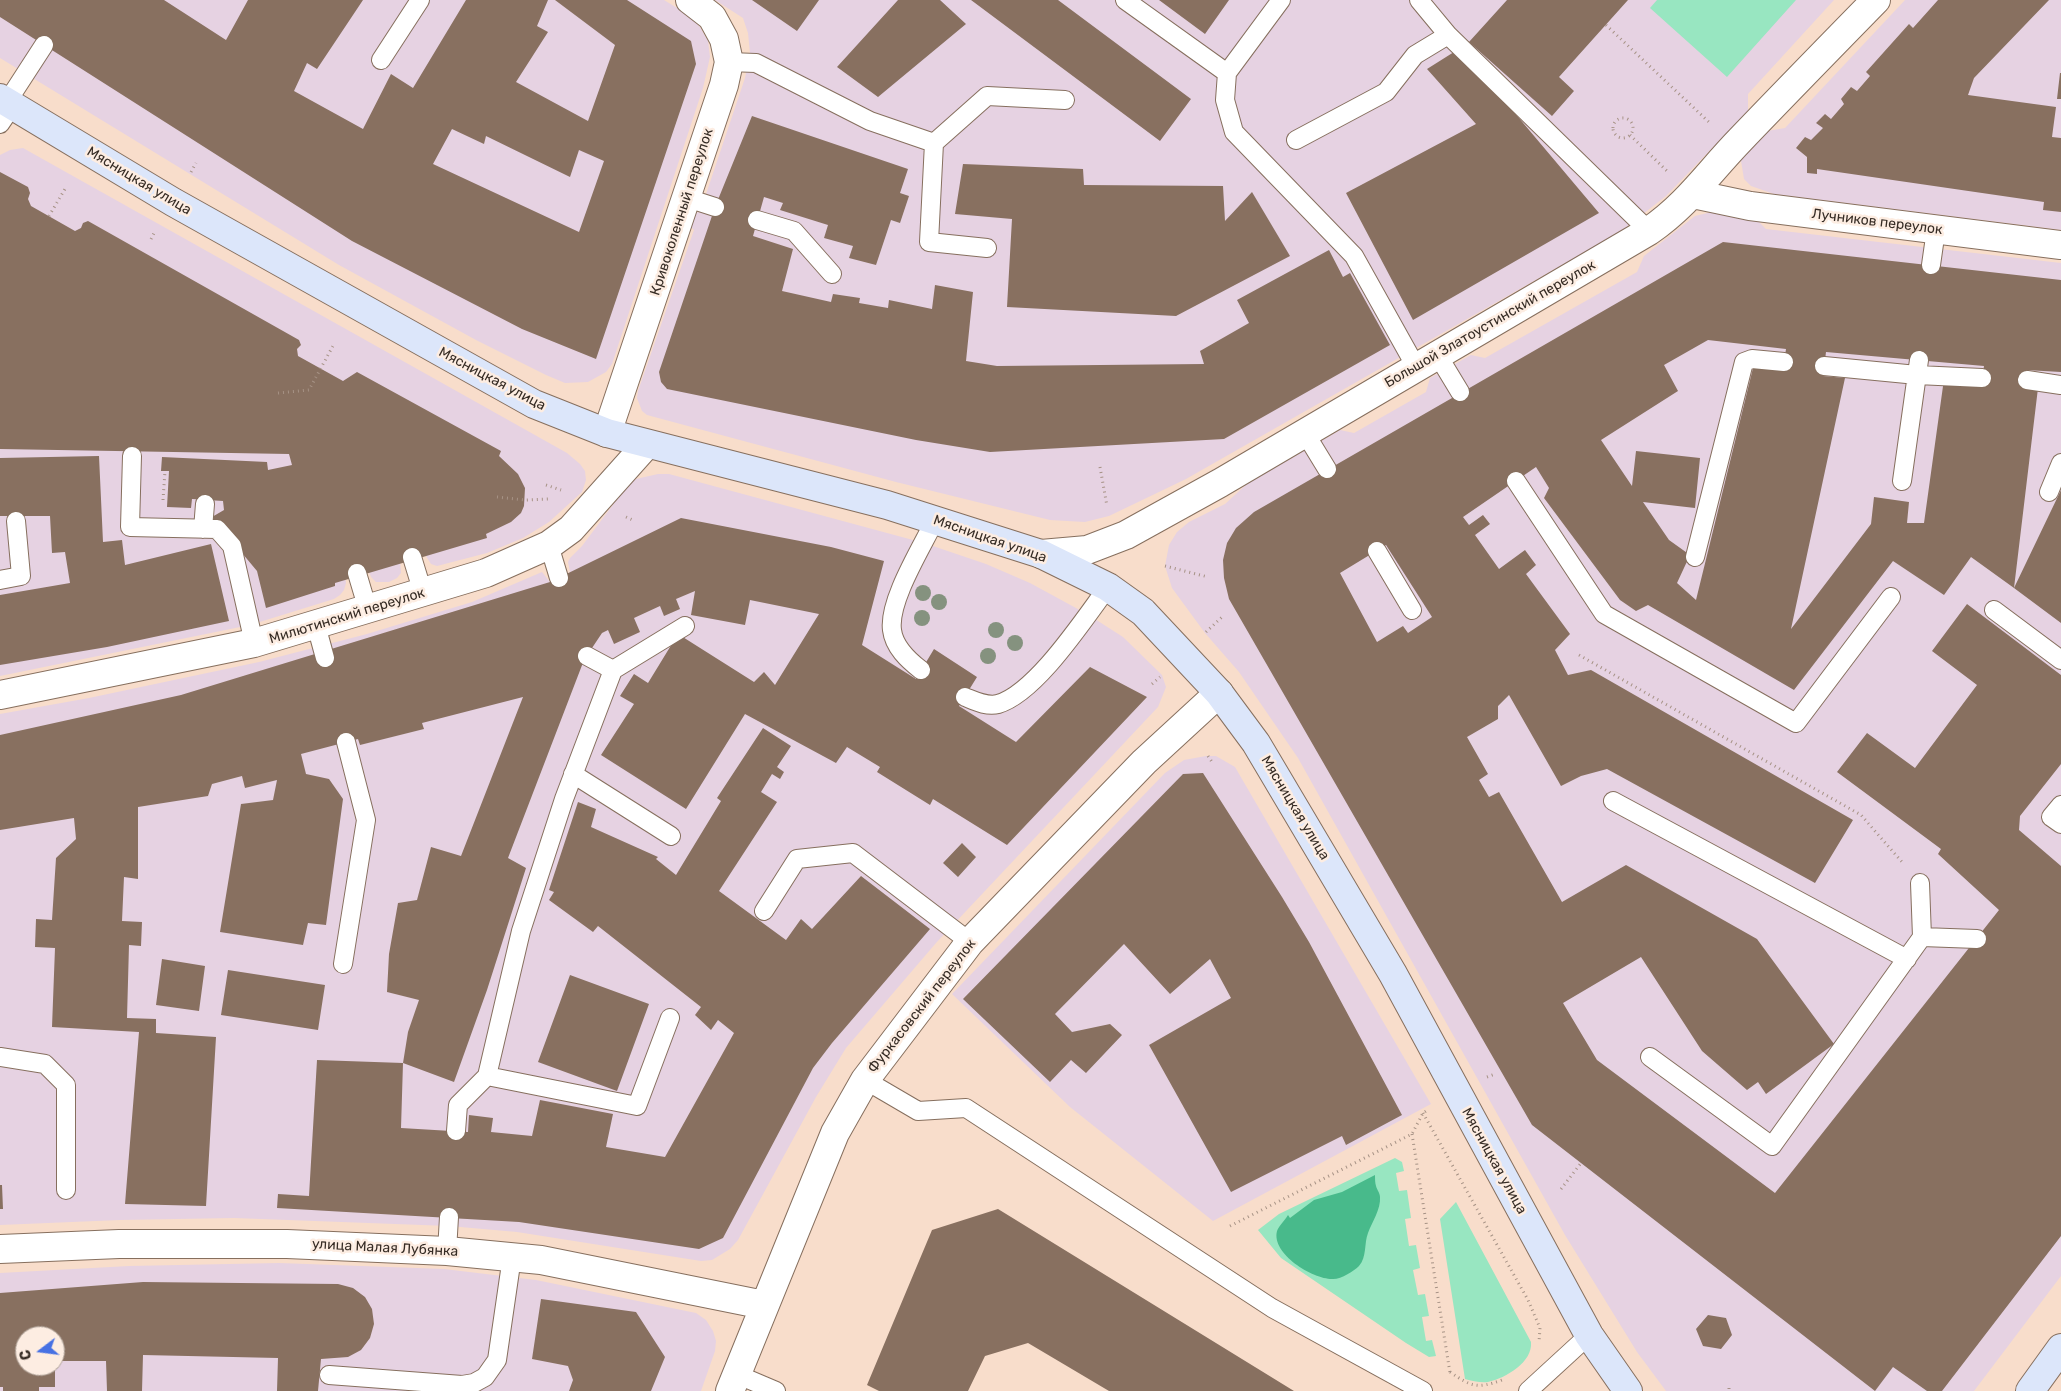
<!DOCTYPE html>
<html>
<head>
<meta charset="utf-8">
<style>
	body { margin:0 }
	#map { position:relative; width:2061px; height:1391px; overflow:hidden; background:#f8ddcb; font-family:Rubik,sans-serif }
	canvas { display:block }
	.north { position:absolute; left:15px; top:1326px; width:50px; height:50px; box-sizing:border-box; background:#fdede2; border:1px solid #ada096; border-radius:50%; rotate:255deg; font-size:14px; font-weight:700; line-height:20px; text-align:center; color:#362c25 }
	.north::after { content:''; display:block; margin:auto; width:18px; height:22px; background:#4771e3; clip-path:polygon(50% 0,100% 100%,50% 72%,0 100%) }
</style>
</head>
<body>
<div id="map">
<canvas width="2061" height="1391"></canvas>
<div class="north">С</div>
</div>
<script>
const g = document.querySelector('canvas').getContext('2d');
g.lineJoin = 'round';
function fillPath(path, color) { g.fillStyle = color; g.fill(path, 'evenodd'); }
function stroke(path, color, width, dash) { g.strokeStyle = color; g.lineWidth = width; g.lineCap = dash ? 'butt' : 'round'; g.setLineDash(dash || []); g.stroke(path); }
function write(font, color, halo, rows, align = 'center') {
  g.font = font + ' Rubik,sans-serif'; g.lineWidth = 5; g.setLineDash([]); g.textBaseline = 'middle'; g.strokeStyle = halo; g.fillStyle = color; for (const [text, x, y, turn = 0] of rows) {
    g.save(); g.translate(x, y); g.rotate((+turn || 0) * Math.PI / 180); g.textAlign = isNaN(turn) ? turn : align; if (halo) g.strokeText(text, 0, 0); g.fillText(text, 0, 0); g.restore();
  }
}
fillPath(new Path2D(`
	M0,0H664L690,16L700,27L708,41L710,57L703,88L612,364L606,372L588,382L565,383L546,375L476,340L339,265L0,58Z
	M715,0H1834L1748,94V111L1666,196L1620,232L1186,479L1109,516L1085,522L1050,520L896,482L647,415L642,411L637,398L638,391L694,230L690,226L694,213L700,212L745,78L750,53L748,33L743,18Z
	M1905,0H2061V230L1774,194L1751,186L1744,179L1741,161L1745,152L1767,131L1785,128Z
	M23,148L567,453L580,464L585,471L586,480L582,492L549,522L523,538L487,553L437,566L431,564L424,553L400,560L401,573L397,578L389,582H376L371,577L368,570L345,577L346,583L344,590L340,595L334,599L250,625L0,676V155L10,150Z
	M1716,211L1755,218L1766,229L2061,263V1276L1974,1391H1666L1637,1352L1565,1235L1298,758L1239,672L1205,633L1172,588L1165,566L1169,545L1177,532L1189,522L1225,504L1248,483L1340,430L1354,433L1426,392L1430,378L1471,355L1485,358L1637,272L1644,256L1695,216Z
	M658,474H669L924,543L986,564L1030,583L1087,614L1123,637L1162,675L1166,687L1158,707L936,943L846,1048L816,1097L738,1240L730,1249L712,1260L701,1261L517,1232L449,1226L234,1218L120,1220L0,1225V714L89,698L259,662L367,634L472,602L542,572L550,582L570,572L568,562L570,558L582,546L627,486L636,479Z
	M1206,756H1216L1235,767L1431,1104L1213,1221L1070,1107L952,994L1165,773L1184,760Z
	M279,1263L444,1269L536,1280L696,1313L706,1320L713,1331L716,1341L715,1351L701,1391H0V1273L129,1266ZM25,1336H55V1366H25Z`), '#e6d2e2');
fillPath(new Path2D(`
	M1657,0H1796L1727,77L1650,8Z
	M1395,1158L1402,1162L1404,1171L1396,1173L1399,1191L1407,1190L1411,1218L1405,1219L1409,1246L1416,1245L1420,1268L1413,1270L1418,1295L1425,1294L1429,1316L1422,1317L1426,1341L1432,1340L1436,1356L1429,1357L1406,1343L1281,1258L1258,1230L1279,1214Z
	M1456,1202L1531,1342C1533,1362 1506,1378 1488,1382C1481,1383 1472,1381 1465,1379L1440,1219Z`), '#98e6c1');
fillPath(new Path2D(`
	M1375,1175C1375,1179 1375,1183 1376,1186C1377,1190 1380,1193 1380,1197C1381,1209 1372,1222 1368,1233C1364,1243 1367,1257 1359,1266C1354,1271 1340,1280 1332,1279C1313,1279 1271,1254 1277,1231C1279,1226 1285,1220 1288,1215L1290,1218L1314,1200L1342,1192Z`), '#48ba8b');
fillPath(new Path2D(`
	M0,0H164L226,40L248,0H363L317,69L307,63L294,91L363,129L391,74L413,88L466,0H548L537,26L548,32L516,82L588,121L615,45L555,0H627L691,41L696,64L596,359L522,329L352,241L0,17ZM452,129L484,144L486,136L570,177L579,150L604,161L579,232L433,164Z
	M752,0H819L797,31Z
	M898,0H940L966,24L878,97L837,67Z
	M971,0H1058L1191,99L1160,141Z
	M1159,0H1229L1205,34Z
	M1507,0H1628L1559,77L1574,91L1552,116L1469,42Z
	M1938,0H2049L1974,78L1968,95L2056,107L2052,137L2061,138V212L2043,210L2044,202L1817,169V174L1807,173V157L1796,148L1805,137L1811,140L1823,128L1816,123L1825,114L1831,119L1844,104L1841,99L1851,87L1857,91L1870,76L1866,72L1909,24L1913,28Z
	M1454,52L1497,92L1599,213L1413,320L1346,193L1476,124L1427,69Z
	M2060,73H2061V99H2057Z
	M752,116L908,169L900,193L909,196L900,223L891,220L876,265L849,258L853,246L824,238L828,225L780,210L783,203L764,197L753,236L793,249L782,291L831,302L833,294L860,298L859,303L888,308L889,300L932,309L935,285L973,292L966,361L997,366L1204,364L1200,351L1249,323L1237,300L1329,250L1343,277L1350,273L1390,345L1224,439L990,452L916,440L667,389L661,382L659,372L715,207Z
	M963,164L1083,169L1084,185L1223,186L1225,221L1252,192L1290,256L1176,316L1007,307L1012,219L955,214Z
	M0,172L28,187L30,193L28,199L31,206L75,231L81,228L83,223L88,221L299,340L301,345L297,349L298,356L343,381L357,372L501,451L499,456L518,474L525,488L524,506L521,513L511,522L486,534L487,538L335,583V586L266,608L257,571L212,517L224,510L223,501L192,499L191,508L167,507L169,471H161L162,457L267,462L268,470L292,465L289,454L0,449Z
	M1723,242L2061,280V372L2026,370L2027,388H2038L2014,588L1971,557L1944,595L1893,561L1794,690L1648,605L1636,611L1620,600L1544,498L1549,488L1536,467L1463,517L1469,525L1483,515L1490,524L1475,535L1499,569L1525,550L1536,565L1526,574L1570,634L1555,650L1568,675L1591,670L1853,820L1815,883L1607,769L1581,776L1561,786L1509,695L1498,706V719L1467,737L1488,774L1479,780L1489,797L1499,792L1562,902L1626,865L1757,939L1834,1044L1766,1094L1758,1082L1747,1090L1702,1051L1641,957L1563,1003L1597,1060L1775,1193L1999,910L1938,854L1941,849L1837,772L1867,733L1915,768L1977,685L1932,651L1967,604L2061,675V764L2020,816L2019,830L2061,866V1236L1942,1391H1927L1893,1367L1875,1391L1532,1125L1229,599L1224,578L1223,560L1227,543L1236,528L1254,512ZM1708,340L1786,349L1784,362L1753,368L1696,600L1677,583L1690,555L1669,540L1643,502L1695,508L1700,458L1636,451L1632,486L1601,440L1678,391L1664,365ZM1826,352L1984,366L1982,378L1944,379L1924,523H1907L1909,502L1874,497L1871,524L1791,629L1845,378L1823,376ZM1386,545L1432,617L1408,633L1403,626L1377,642L1340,573Z
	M99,456L103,542L122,540L125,565L211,544L229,621L107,647L0,665V595L70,583L65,552L52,553L50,516H0V458Z
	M2061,490V623L2014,588Z
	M681,518L831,547L884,561L862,645L916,679L934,649L977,677L959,706L1016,742L1090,667L1147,697L1007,845L933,799L930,805L877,772L880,767L847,747L836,763L745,714L686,809L601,755L634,704L620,696L634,674L648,683L678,634L754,682L764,672L775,685L819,614L750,600L745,625L691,615L695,591L676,599L680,609L664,616L660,606L634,618L640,632L614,644L608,630L602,633L584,660L508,858L526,868L487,990L454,1082L403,1063L408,1032L419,1000L387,992L389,954L398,903L417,900L431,847L461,856L523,697L422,723L424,729L360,745L358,739L301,754L306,774L329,779L343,799L326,925L308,923L303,945L220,932L241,804L273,800L277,780L245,788L242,776L212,784L208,796L138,807V879L124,877L122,921L142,922L141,946L129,945L127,1018L156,1019V1033L216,1037L206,1206L125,1204L139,1032L52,1027L55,948L35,947L36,919L52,920L56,858L76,839L74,818L0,830V735L181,695L550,582Z
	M763,728L791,746L777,767L784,772L780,779L772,774L761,792L777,802L719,891L786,940L801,919L812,929L861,876L930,929L832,1043L813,1068L723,1238L699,1249L519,1222L277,1208L278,1194L309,1196L317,1060L403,1063L401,1128L468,1132L469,1115L493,1118L491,1132L532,1136L540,1100L613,1114L606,1147L665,1157L734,1033L718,1020L711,1030L695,1015L701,1007L598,926L593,932L549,900L554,892L549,890L578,802L596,809L591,827L658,857L656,859L676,875L721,801L717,798Z
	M1203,773L1282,897L1309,942L1402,1115L1346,1145L1342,1136L1231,1192L1149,1045L1231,998L1210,959L1170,994L1124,944L1055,1014L1072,1032L1110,1024L1122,1035L1086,1073L1071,1060L1050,1082L963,999L1183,774Z
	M962,843L976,857L958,877L943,863Z
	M162,959L205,966L199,1011L156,1005Z
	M228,970L325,985L318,1030L221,1015Z
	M570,975L649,1004L617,1091L538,1062Z
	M0,1185H2L3,1209H0Z
	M998,1209L1294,1391H1109L1028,1343L985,1356L968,1391H879L867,1385L932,1230Z
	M143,1282L338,1284L353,1288L365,1297L372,1309L374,1324L370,1338L361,1350L348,1357L321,1359L318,1391H277L278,1358L143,1355L142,1391H107L106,1361H55V1336H25V1366H55V1387H39V1391H3V1387H0V1293Z
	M541,1299L636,1312L665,1357L651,1391H569L573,1380L568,1366L532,1359Z
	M1708,1315L1726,1318L1732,1335L1721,1349L1703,1346L1696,1329Z`), '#887060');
const lane = new Path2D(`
	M1125,0L1227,73L1225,100L1234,132L1354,256L1416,367
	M1419,0L1448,35L1649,231
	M381,60L420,0
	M729,62L756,63L870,121L934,143L987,96L1065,100
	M1227,73L1281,0
	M7,102L44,45
	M0,124L13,105
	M1296,140L1386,92L1415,55L1448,35
	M934,143L929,242L987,248
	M687,198L715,207
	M757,220L794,231L832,274
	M1931,265L1936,230
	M1437,354L1460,392
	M1824,366L1917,375L1982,378
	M2027,380L2061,385
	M1305,433L1327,469
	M132,456L130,527L217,529L232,546L254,643
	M1516,481L1604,614L1796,723L1891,597
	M1902,481L1919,360
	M2049,492L2061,463
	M203,529L205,504
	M549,545L559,578
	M1377,551L1412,610
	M412,557L423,593
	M1695,557L1744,362L1752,359L1784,362
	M357,573L368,610
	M0,580L21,576L16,521
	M1994,610L2061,660
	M316,625L325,658
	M613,670L685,626
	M921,670C908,660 894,647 892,630C888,601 922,547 935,520
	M965,697C975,701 987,707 998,704C1036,693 1084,619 1108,587
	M573,774L671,836
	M1613,801L1907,959
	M2061,805L2051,817L2061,824
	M764,911L797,859L853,853L970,942
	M1922,937L1977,939
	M343,964L366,820L346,742
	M0,1057L45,1064L66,1085V1190
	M1650,1057L1772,1146L1922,937L1920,883
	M487,1076L637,1106L670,1018
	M865,1080L918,1111L966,1108L1272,1308L1423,1391
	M456,1131L458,1105L487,1076L521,931L564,799L613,670L587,656
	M447,1251L449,1217
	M736,1374L776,1391
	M329,1375L462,1385L474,1383L485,1377L497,1360L512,1257
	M1528,1391L1589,1335`);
const street = new Path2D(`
	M1693,194L1750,206L2061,245
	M607,433L724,85L729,62L724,39L712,17L690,0
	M1041,554L1087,550L1126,535L1220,483L1649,231C1688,204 1708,173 1740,140C1785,93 1830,47 1876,0
	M0,695L254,643L486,573L549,545L571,529L647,444
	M0,1249L119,1244H287L447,1251L541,1260L764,1305
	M730,1391L835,1133L865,1080L970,942L1144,762L1219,693`);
const secondary = new Path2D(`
	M0,98L173,202L534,404L607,433L887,505L1041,554L1108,587L1143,612L1219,693L1256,743L1393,974L1589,1335L1628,1391
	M2030,1391L2061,1348`);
stroke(lane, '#866f5e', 20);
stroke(street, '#866f5e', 30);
stroke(secondary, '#866f5e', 30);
stroke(new Path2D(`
	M1606,25L1711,124
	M1613 128a10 10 0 1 1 20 0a10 10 0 1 1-20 0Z
	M1630,135L1667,171
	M191,172L196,163
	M49,216L65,189
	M151,239L155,231
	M278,393L309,390L334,344
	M1100,467L1107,506
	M546,485L561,490
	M497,497L525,500L548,499
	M163,500L165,471
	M626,517L635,521
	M1165,566L1208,577
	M1206,632L1222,617
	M1579,655L1861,815L1902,862
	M1152,684L1160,677
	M1208,756L1212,762
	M1487,1077L1495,1074
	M1423,1113L1528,1300L1540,1328L1539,1342
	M1412,1134L1450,1373
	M1561,1189L1581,1163
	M1230,1226L1412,1134L1423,1113L1429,1109
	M1450,1372C1472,1387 1477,1389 1502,1380
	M1729,1388V1391`), '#a69285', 3, [1, 4]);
stroke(lane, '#fff', 18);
stroke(street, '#fff', 28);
stroke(secondary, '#dce6fa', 28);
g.fillStyle = '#85927f';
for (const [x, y] of [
	[923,593],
	[939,602],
	[922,618],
	[996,630],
	[1015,643],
	[988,656]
]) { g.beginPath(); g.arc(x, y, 8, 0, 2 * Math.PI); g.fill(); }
write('14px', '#362c25', '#fdede2', [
	["Мясницкая улица",139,181,31],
	["Кривоколенный переулок",682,212,-72],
	["Лучников переулок",1877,222,7],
	["Большой Златоустинский переулок",1490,324,-30],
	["Мясницкая улица",492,379,28],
	["Мясницкая улица",990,539,19],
	["Милютинский переулок",347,616,-17],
	["Мясницкая улица",1295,808,59],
	["Фуркасовский переулок",922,1006,-52],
	["Мясницкая улица",1494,1161,61],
	["улица Малая Лубянка",385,1248,3]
]);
</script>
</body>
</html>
